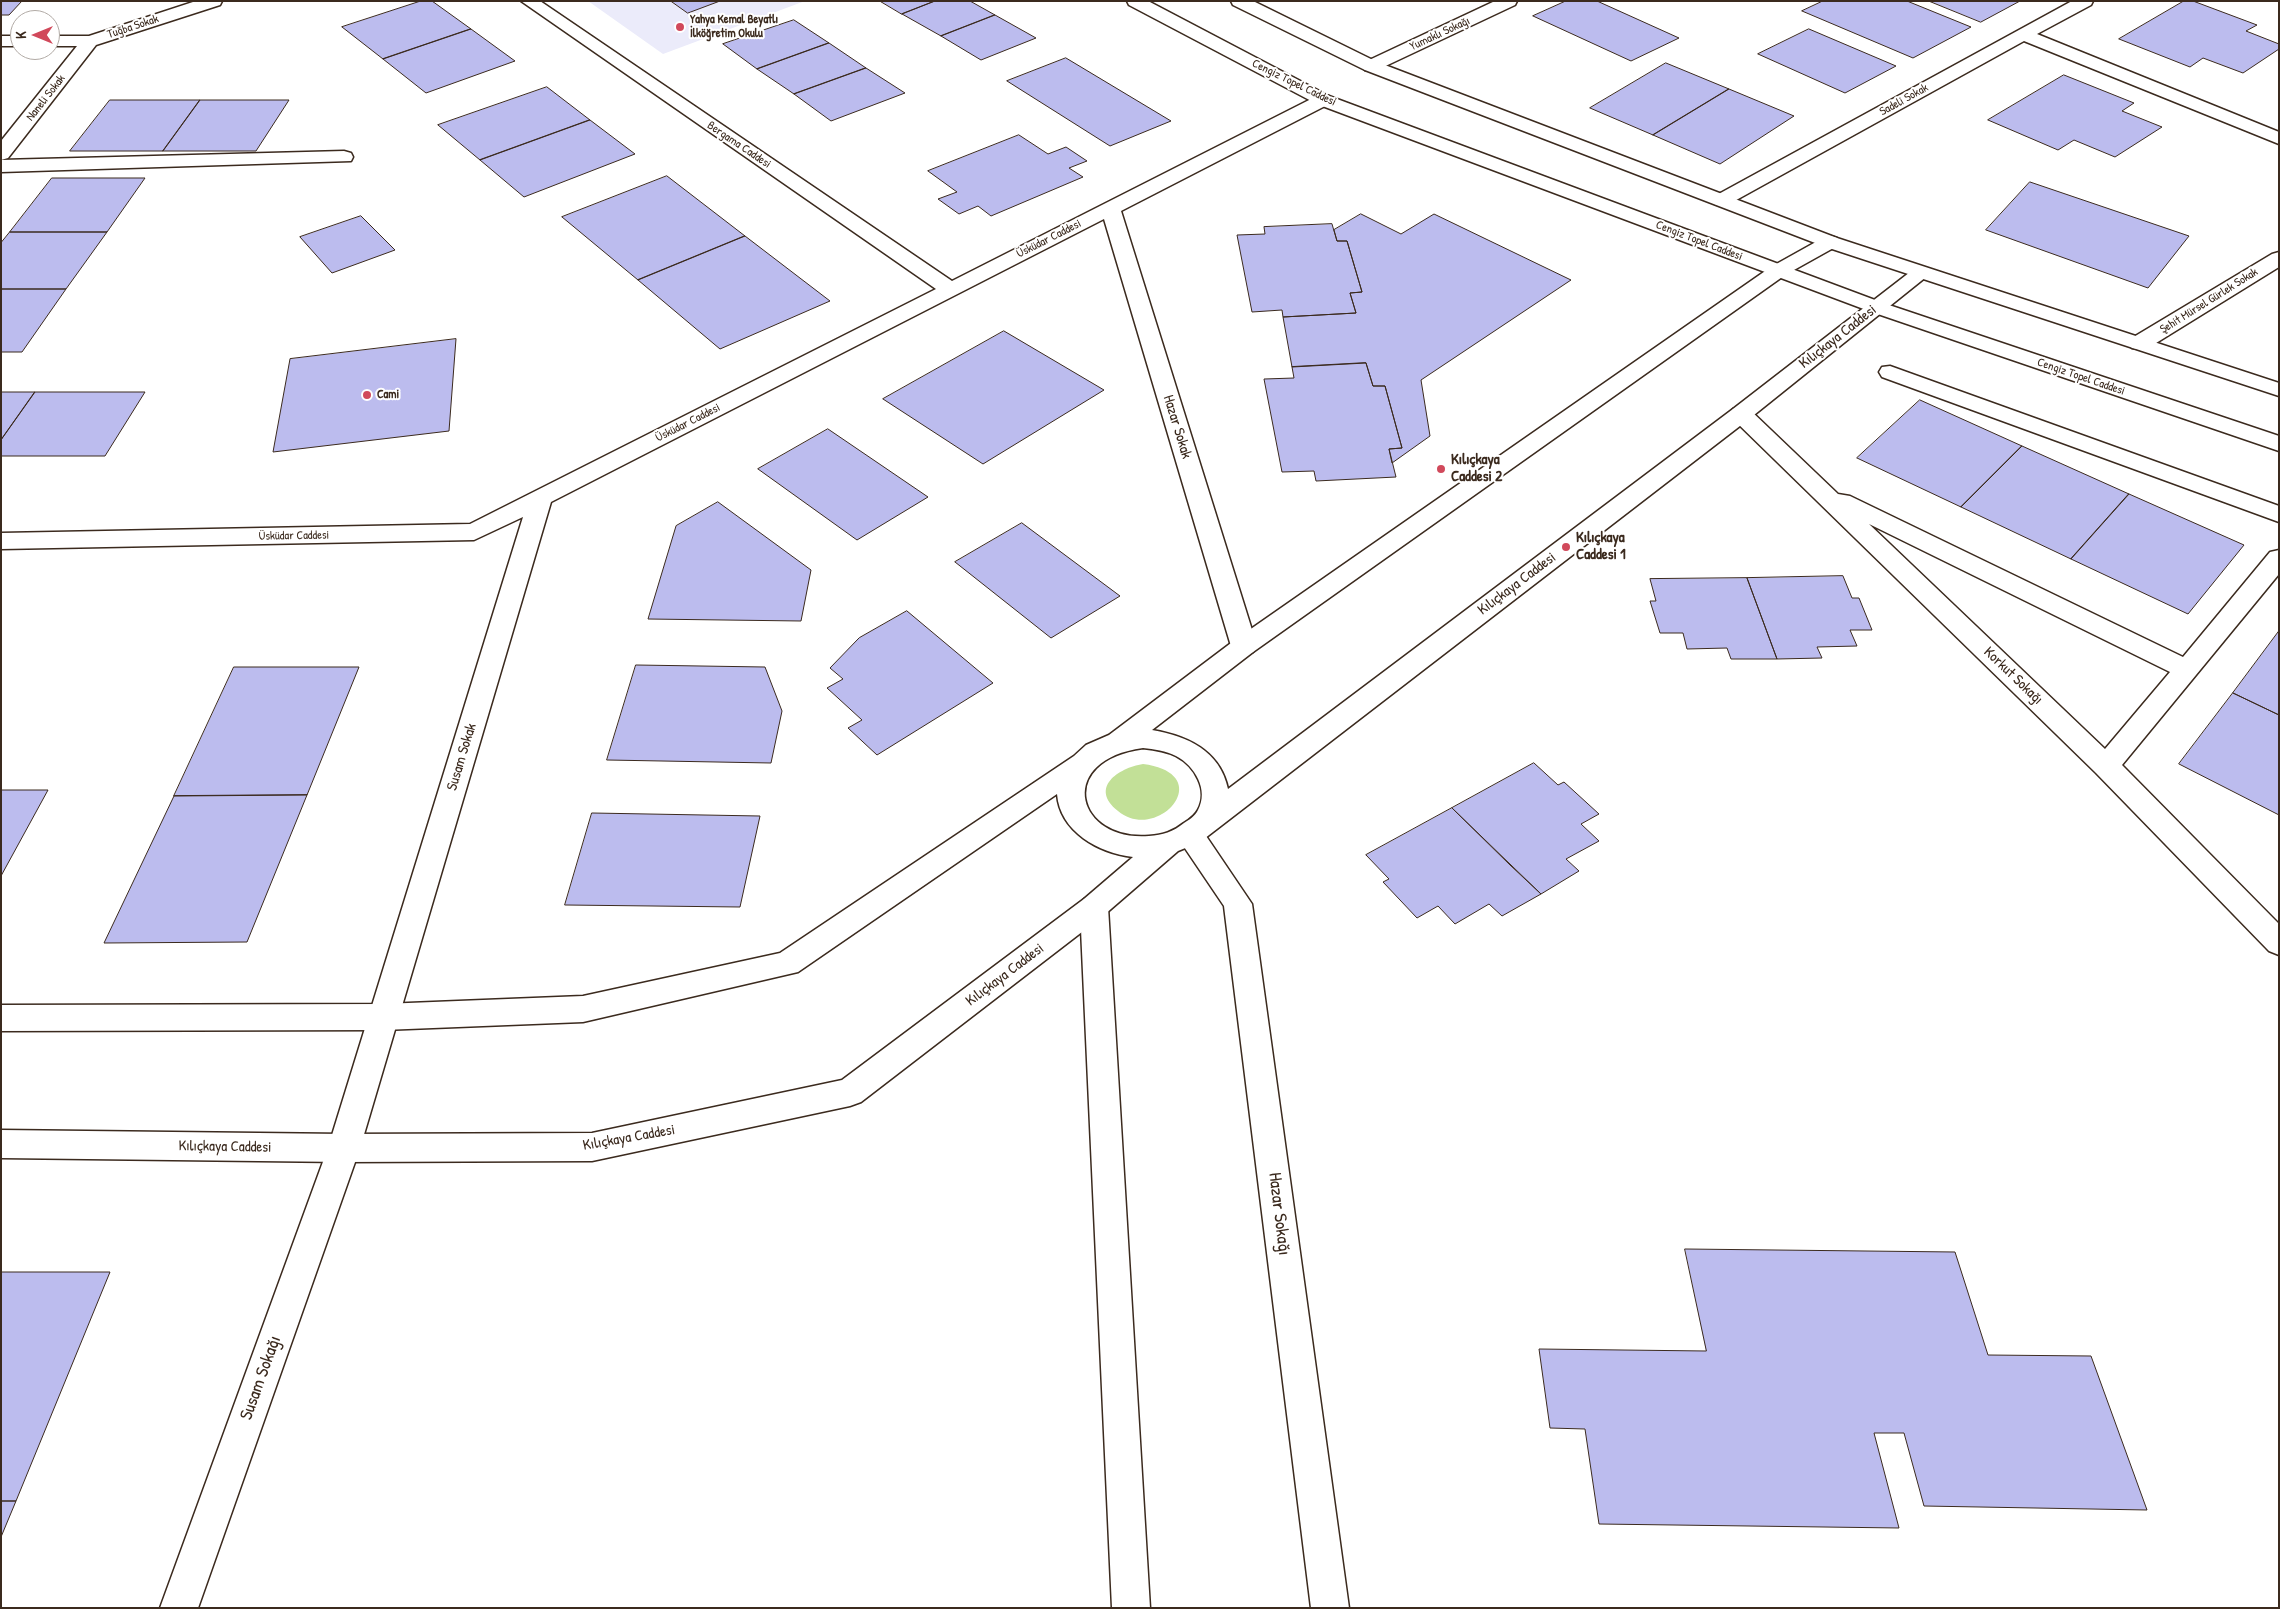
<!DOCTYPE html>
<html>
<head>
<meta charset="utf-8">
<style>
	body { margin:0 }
	#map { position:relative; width:2280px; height:1609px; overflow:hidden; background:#fff; font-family:"Patrick Hand",sans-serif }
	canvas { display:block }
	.frame { position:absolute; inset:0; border:2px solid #3b2a1e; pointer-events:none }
	.north { position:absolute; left:10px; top:10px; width:50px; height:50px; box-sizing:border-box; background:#fff; border:1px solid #b1aaa5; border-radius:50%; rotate:270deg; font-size:14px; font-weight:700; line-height:20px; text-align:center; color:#3b2a1e }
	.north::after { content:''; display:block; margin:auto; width:18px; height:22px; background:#d1495b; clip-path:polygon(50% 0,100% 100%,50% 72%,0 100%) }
</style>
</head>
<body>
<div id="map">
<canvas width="2280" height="1609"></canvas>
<div class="frame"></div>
<div class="north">K</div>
</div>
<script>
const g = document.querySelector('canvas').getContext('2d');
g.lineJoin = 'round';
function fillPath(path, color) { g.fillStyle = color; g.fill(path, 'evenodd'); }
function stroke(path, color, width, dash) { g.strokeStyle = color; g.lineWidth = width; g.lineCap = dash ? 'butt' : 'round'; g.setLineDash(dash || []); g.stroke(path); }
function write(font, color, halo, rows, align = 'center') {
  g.font = font + ' "Patrick Hand",sans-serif'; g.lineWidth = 4; g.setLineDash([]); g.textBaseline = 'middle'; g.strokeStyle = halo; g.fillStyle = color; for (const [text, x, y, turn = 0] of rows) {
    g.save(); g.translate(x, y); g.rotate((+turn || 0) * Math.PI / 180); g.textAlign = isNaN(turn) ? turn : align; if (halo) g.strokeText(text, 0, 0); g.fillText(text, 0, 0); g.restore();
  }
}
fillPath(new Path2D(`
	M588,1H805L663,54Z`), '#ebebfa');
fillPath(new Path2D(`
	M1143,764C1219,774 1158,844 1118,811C1089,788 1118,768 1143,764Z`), '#c2e097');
const building = new Path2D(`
	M1,1H22L9,15H1Z
	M421,1H432L471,29L383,59L342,27Z
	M671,1H720L688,13Z
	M880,1H935L902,14Z
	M935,1H970L995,15L941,36L902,14Z
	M1566,1H1597L1679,38L1631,61L1533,16Z
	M1823,1H1907L1971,27L1913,58L1802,11Z
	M1929,1H2020L1981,22Z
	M2184,1H2193L2257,25L2246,31L2279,44V49L2243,73L2203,58L2190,67L2119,39Z
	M995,15L1036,38L981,60L941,36Z
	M794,20L829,43L757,69L723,44Z
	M471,29L515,61L426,93L383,59Z
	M1809,29L1896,66L1845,93L1758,54Z
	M829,43L866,68L794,94L757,69Z
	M1066,58L1171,121L1110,146L1007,81Z
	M1666,63L1729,89L1653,135L1590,108Z
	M866,68L905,93L831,121L794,94Z
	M2064,75L2134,103L2122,111L2162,127L2115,157L2074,140L2058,150L1988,120Z
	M547,87L590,120L480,160L438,125Z
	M1729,89L1794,116L1720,164L1653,135Z
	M110,100H200L163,151H70Z
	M200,100H289L256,151H163Z
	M590,120L635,154L524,197L480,160Z
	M1019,135L1048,154L1066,147L1087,161L1069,168L1083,177L991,216L978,206L959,214L938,199L957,192L928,171Z
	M667,176L745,236L638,280L562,217Z
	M52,178H145L107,232H10Z
	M2030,182L2189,236L2148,288L1986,230Z
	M1361,214L1401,234L1434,214L1571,280L1421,380L1430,436L1392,463L1389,449L1402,448L1385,386H1373L1366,363L1292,367L1283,317L1356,313L1350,293L1362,292L1347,241H1337L1334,230Z
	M361,216L395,250L332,273L300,237Z
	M1332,224L1337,241H1347L1362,292L1350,293L1356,313L1283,317L1282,310L1252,312L1237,235L1265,234L1264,227Z
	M10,232H107L66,289H1V243Z
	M745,236L830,301L720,349L638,280Z
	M1,289H66L22,352H1Z
	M1004,331L1104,390L983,464L883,399Z
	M456,339L449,431L273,452L290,359Z
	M1366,363L1373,386H1385L1402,448L1389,449L1396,477L1316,481L1314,471L1282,472L1264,379L1294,378L1292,367Z
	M1,392H35L1,440Z
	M35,392H145L105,456H1V440Z
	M1920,400L2022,446L1961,507L1857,458Z
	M828,429L928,497L857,540L758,469Z
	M2022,446L2129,494L2071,559L1961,507Z
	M2129,494L2244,545L2188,614L2071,559Z
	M718,502L811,570L801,621L648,619L676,526Z
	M1022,523L1120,596L1051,638L955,562Z
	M1843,576L1852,598H1859L1872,630H1850L1857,646L1817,647L1822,658L1777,659L1747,578Z
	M1747,578L1777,659H1731L1727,648L1687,649L1683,633H1660L1650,601H1656L1650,579Z
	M907,611L993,683L877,755L848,728L862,720L827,688L843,679L830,668L859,638Z
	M2279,631V715L2233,693Z
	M636,665L765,667L782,711L771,763L607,760Z
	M234,667H359L307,795L174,796Z
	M2233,693L2279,715V815L2179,764Z
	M1534,763L1558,785L1564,782L1599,814L1581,824L1599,841L1566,859L1579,871L1541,894L1452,808Z
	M1,790H48L1,876Z
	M307,795L247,942L104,943L174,796Z
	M1452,808L1510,865L1541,894L1502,916L1489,904L1455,924L1438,906L1417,918L1383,882L1389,879L1366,855Z
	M592,813L760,816L740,907L565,905Z
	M1685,1249L1955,1252L1988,1355L2091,1356L2147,1510L1924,1506L1904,1433H1874L1899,1528L1599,1524L1585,1429L1550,1428L1539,1349L1706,1351Z
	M1,1272H110L16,1501H1Z
	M1,1501H16L1,1537Z`);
fillPath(building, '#bcbcee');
stroke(building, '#3b2a1e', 1);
const service = new Path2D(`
	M344,151L351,153L353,157L351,161L1,172V160Z`);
const minor = new Path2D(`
	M196,1H222L220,5L96,45L8,158L1,160V141L77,46H50V36H89Z
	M521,1H540L952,281L1317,96H1329L1332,100L1329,104L1121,211L1257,646L1253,652L1244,655L1235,652L1231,646L1104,219L551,502L360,1148L198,1608H160L328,1148L523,517L474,540L1,549V533L470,524L936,289Z
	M1495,1H1517L1515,5L1377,70H1365L1362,66L1365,62Z
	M2072,1H2093L2091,5L2037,34L2279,132V144L2024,41L1729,204L1722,206L1715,204L1712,200L1715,196Z
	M1,36H20V46H1Z
	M2279,252V267L2148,348L2140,349L2132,348L2129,343L2132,338L2272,254Z
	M1890,366L2279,506V522L1882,377L1879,372L1882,367Z
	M1741,407L1749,409L1838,494L1850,496L2183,657L2270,552L2279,550V574L2122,765L2279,924V955L2269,951L2096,773L1733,419L1730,414L1733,409ZM1869,524L2170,672L2105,749Z
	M1190,824L1200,827L1252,904L1349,1608H1311L1224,906L1176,835L1180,827Z
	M1094,896L1104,899L1108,907L1150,1608H1112L1080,907L1084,899Z`);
const tertiary = new Path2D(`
	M1830,236L1837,238L1840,242L1837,246L1785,275L1253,652L1152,730C1188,736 1220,751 1228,789L1733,409L1914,269L1921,267L1928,269L1931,273L1749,419L1200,842L1178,851L1104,915L861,1102L850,1106L592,1161L344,1162L1,1158V1130L344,1134L592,1133L842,1080L1084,899L1133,857C1099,853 1060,832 1057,794L798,972L583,1022L383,1030L1,1031V1005L383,1004L583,996L780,953L1074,756L1086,745L1109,735L1235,640L1771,267L1823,238ZM1143,748C1154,749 1166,751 1176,756C1195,766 1209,790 1198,810C1195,816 1189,820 1184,823C1173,832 1163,835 1149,836C1076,842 1054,760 1143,748Z`);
const primary = new Path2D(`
	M1127,1H1148L1329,96L1883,303L2279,436V451L1869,311L1317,104L1129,5Z
	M1231,1H1253L1377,62L1837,238L2279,383V396L1823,246L1365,70L1233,5Z`);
stroke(service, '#3b2a1e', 3);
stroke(minor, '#3b2a1e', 3);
stroke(tertiary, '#3b2a1e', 3);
stroke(primary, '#3b2a1e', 3);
fillPath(service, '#fff');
fillPath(minor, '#fff');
fillPath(tertiary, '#fff');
fillPath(primary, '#fff');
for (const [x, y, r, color] of [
	[680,27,5,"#d1495b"],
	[367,395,5,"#d1495b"],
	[1441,469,5,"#d1495b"],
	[1566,547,5,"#d1495b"]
]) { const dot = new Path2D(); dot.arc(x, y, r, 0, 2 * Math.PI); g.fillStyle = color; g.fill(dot); stroke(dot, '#fff', 2); }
write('bold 12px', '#3b2a1e', '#fff', [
	["Yahya Kemal Beyatlı",690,20],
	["İlköğretim Okulu",690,34],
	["Cami",377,395]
], 'left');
write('12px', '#3b2a1e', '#fff', [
	["Tuğba Sokak",133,27,-18],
	["Yumaklı Sokağı",1440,34,-25],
	["Cengiz Topel Caddesi",1294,83,26],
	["Naneli Sokak",46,98,-52],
	["Sadeli Sokak",1904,100,-29],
	["Bergama Caddesi",739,145,34],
	["Üsküdar Caddesi",1049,239,-27],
	["Cengiz Topel Caddesi",1699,241,21],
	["Şehit Mürsel Gürlek Sokak",2209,301,-32],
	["Cengiz Topel Caddesi",2081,377,19],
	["Üsküdar Caddesi",688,423,-27],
	["Üsküdar Caddesi",294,536,-1]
]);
write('15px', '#3b2a1e', '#fff', [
	["Kılıçkaya Caddesi",1838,337,-38],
	["Hazar Sokak",1177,427,73],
	["Kılıçkaya Caddesi",1517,584,-37],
	["Korkut Sokağı",2013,676,44],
	["Susam Sokak",462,757,-73],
	["Kılıçkaya Caddesi",1005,975,-37],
	["Kılıçkaya Caddesi",629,1138,-10],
	["Kılıçkaya Caddesi",225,1147,1]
]);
write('bold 15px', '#3b2a1e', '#fff', [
	["Kılıçkaya",1451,460],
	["Caddesi 2",1451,477],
	["Kılıçkaya",1576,538],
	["Caddesi 1",1576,555]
], 'left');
write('18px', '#3b2a1e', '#fff', [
	["Hazar Sokağı",1279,1214,83],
	["Susam Sokağı",261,1378,-70]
]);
</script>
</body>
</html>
